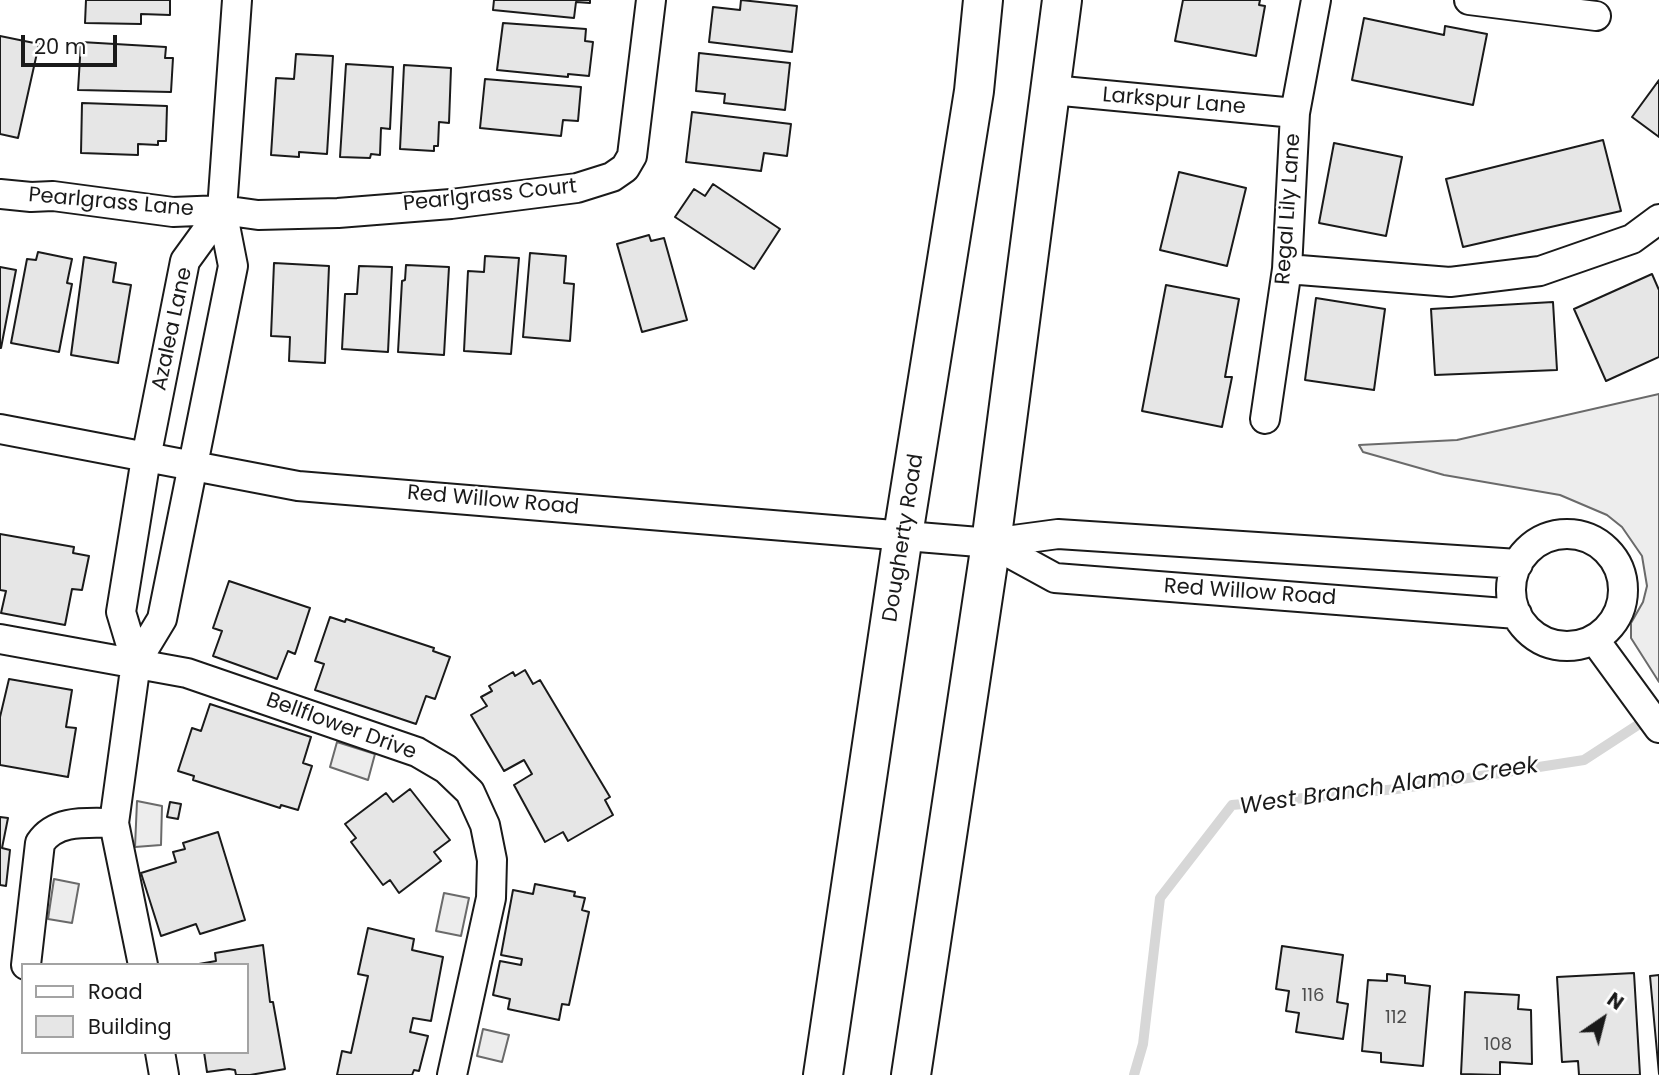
<!DOCTYPE html>
<html>
<head>
<meta charset="utf-8">
<style>
	body { margin:0 }
	#map { position:relative; width:1659px; height:1075px; overflow:hidden; background:#fff; font-family:Poppins,sans-serif }
	canvas { display:block }
	.legend { position:absolute; left:21px; top:963px; width:228px; height:91px; box-sizing:border-box; background:#fff; border:2px solid #a3a3a3; margin:0; padding:9px 12px; list-style:none; font-size:21px; color:#1a1a1a }
	.legend li { display:flex; align-items:center; gap:14px; height:35px }
	.legend b { width:35px; border:2px solid #a3a3a3 }
	.north { position:absolute; left:1568px; top:984px; width:70px; height:70px; -webkit-text-stroke:5px #fff; paint-order:stroke; rotate:35deg; font-size:19px; font-weight:700; line-height:28px; text-align:center; color:#1a1a1a }
	.north::after { content:''; display:block; margin:auto; width:24px; height:32px; background:#1a1a1a; clip-path:polygon(50% 0,100% 100%,50% 72%,0 100%) }
	.scale { position:absolute; left:21px; top:35px; width:96px; height:32px; box-sizing:border-box; border:4px solid #1a1a1a; border-top:0; padding-left:9px; font-size:21px; line-height:24px; white-space:nowrap; color:#1a1a1a; -webkit-text-stroke:5px #fff; paint-order:stroke }
</style>
</head>
<body>
<div id="map">
<canvas width="1659" height="1075"></canvas>
<ul class="legend">
<li><b style="height:9px;background:#fff"></b>Road</li>
<li><b style="height:19px;background:#e6e6e6"></b>Building</li>
</ul>
<div class="north">N</div>
<div class="scale">20 m</div>
</div>
<script>
const g = document.querySelector('canvas').getContext('2d');
g.lineJoin = 'round';
function fillPath(path, color) { g.fillStyle = color; g.fill(path, 'evenodd'); }
function stroke(path, color, width, dash) { g.strokeStyle = color; g.lineWidth = width; g.lineCap = dash ? 'butt' : 'round'; g.setLineDash(dash || []); g.stroke(path); }
function write(font, color, halo, rows, align = 'center') {
  g.font = font + ' Poppins,sans-serif'; g.lineWidth = 5; g.setLineDash([]); g.textBaseline = 'middle'; g.strokeStyle = halo; g.fillStyle = color; for (const [text, x, y, turn = 0] of rows) {
    g.save(); g.translate(x, y); g.rotate((+turn || 0) * Math.PI / 180); g.textAlign = isNaN(turn) ? turn : align; if (halo) g.strokeText(text, 0, 0); g.fillText(text, 0, 0); g.restore();
  }
}
const built = new Path2D(`
	M1659,394V682L1631,638V623L1643,602L1647,586L1642,556L1622,527L1607,515L1560,495L1444,475L1363,452L1359,445L1457,440Z
	M337,742L375,754L368,780L330,767Z
	M137,801L162,806L161,845L135,847Z
	M54,879L79,884L72,923L48,919Z
	M444,893L469,898L461,936L436,931Z
	M483,1029L509,1035L502,1062L477,1056Z`);
fillPath(built, '#ededed');
stroke(built, '#6a6a6a', 2);
stroke(new Path2D(`
	M1134,1075L1143,1044L1160,898L1232,805L1397,789L1584,760L1647,719`), '#d7d7d7', 10);
const building = new Path2D(`
	M86,0H170V15L141,14V24L85,23Z
	M494,0H590V3L576,2L574,18L493,10Z
	M741,0L797,6L792,52L709,42L713,7L740,10Z
	M1183,0H1260L1259,5L1265,6L1256,56L1175,41Z
	M1364,18L1444,35L1445,26L1487,34L1473,105L1352,80Z
	M503,23L586,29L585,41L593,42L589,76L568,74V77L497,70Z
	M0,36L39,44L18,138L0,134Z
	M81,42L166,47L165,58H173L171,92L78,90Z
	M699,53L790,63L785,110L724,103L725,94L696,91Z
	M296,54L333,56L327,154L299,152V157L271,155L276,78L294,79Z
	M346,64L393,67L390,129L381,128L380,155L371,154L370,158L340,157Z
	M404,65L451,68L449,123L439,122L438,146H434V151L400,149Z
	M485,79L581,87L578,121L563,120L561,136L480,128Z
	M1659,80V137L1632,117Z
	M82,103L167,106L166,141H158V145L138,144V155L81,153Z
	M692,112L791,124L787,156L764,153L761,171L686,162Z
	M1603,140L1621,211L1463,247L1446,179Z
	M1334,143L1402,157L1386,236L1319,223Z
	M1179,172L1246,188L1227,266L1160,250Z
	M713,184L780,229L754,269L675,217L694,189L705,196Z
	M649,235L651,241L664,238L687,320L642,332L617,244Z
	M38,252L72,259L67,283L72,284L59,352L11,343L27,259L36,260Z
	M530,253L566,256L564,283L574,284L570,341L523,337Z
	M485,256L519,258L511,354L464,351L468,271L484,272Z
	M84,257L116,263L113,282L131,285L118,363L71,355Z
	M274,263L329,266L325,363L289,361L290,337L271,336Z
	M406,265L449,267L444,355L398,352L402,281L405,280Z
	M359,266L392,267L388,352L342,349L345,294H357Z
	M0,267L16,270L1,348H0Z
	M1652,274L1659,290V357L1606,381L1574,309Z
	M1166,285L1239,299L1225,377H1232L1222,427L1142,411Z
	M1316,298L1385,309L1374,390L1305,380Z
	M1553,302L1557,370L1435,375L1431,309Z
	M0,534L74,547L73,553L89,556L82,590L72,589L65,625L1,613L6,591L0,590Z
	M229,581L310,608L295,654L288,651L277,679L213,656L222,631L213,628Z
	M330,617L345,622L346,619L434,648L433,651L450,657L435,699L426,696L416,724L315,690L324,664L315,661Z
	M525,670L533,684L540,680L610,797L605,800L613,815L568,841L563,832L545,842L514,785L532,774L524,760L504,771L471,715L487,706L481,697L492,691L489,686L513,672L515,676Z
	M9,679L72,690L66,727L76,728L68,777L0,765V717Z
	M210,704L311,737L303,763L312,766L298,810L281,805L280,808L193,780L194,776L178,771L192,728L201,731Z
	M410,789L450,840L434,852L441,861L399,893L390,880L383,885L351,842L356,838L345,824L386,793L393,802Z
	M170,802L181,804L178,819L167,817Z
	M0,817L8,818L2,848L10,850L6,886L0,885Z
	M218,832L245,920L200,934L196,924L161,936L141,873L176,862L173,852L185,849L183,843Z
	M535,884L575,892L574,896L585,898L582,910L589,912L569,1005L562,1004L559,1020L508,1009L510,999L493,995L500,961L521,965L522,959L501,955L513,890L533,894Z
	M368,928L414,939L412,950L443,957L431,1021L413,1018L410,1032L428,1036L419,1071L414,1070L412,1075H337L342,1051L351,1053L368,976L358,974Z
	M263,945L270,1002H273L285,1069L250,1075H236L235,1070L229,1069L207,1072L204,1052H247V965H193L216,961L215,953Z
	M1282,946L1343,955L1337,1002L1348,1004L1343,1039L1296,1032L1299,1013L1286,1011L1289,991L1276,989Z
	M1634,973L1640,1075H1579L1578,1061L1562,1062L1557,977Z
	M1387,974L1405,976V983L1430,986L1423,1066L1381,1062V1053L1362,1051L1368,980L1387,981Z
	M1659,975V1074L1650,976Z
	M1465,992L1519,995L1518,1009L1531,1010L1532,1064L1500,1062V1075L1461,1074Z`);
fillPath(building, '#e6e6e6');
stroke(building, '#1a1a1a', 2);
const minor = new Path2D(`
	M1469,0L1596,16
	M1052,90L1295,113
	M0,194L31,197L53,196L173,212L222,210L258,215L338,213L451,204L577,188L612,177L625,168L632,156L651,0
	M1287,269L1450,282L1540,271L1632,239L1659,219
	M1265,419L1287,269L1295,113L1316,0
	M0,429L298,486L991,543L1058,534L1518,564
	M1511 590a56 56 0 1 1 112 0a56 56 0 1 1-112 0Z
	M991,543L1055,578L1517,614
	M0,639L187,673L417,752L446,769L470,792L485,825L492,860L491,898L452,1075
	M1594,639L1659,728
	M136,662L121,612L146,458L185,261L222,210
	M26,965L40,843C56,819 87,823 114,823
	M143,965L114,823L136,662L162,619L233,266L222,210L237,0
	M160,1052L164,1075`);
const secondary = new Path2D(`
	M823,1075L903,535L974,91L983,0
	M911,1075L991,543L1062,0`);
stroke(minor, '#1a1a1a', 32);
stroke(secondary, '#1a1a1a', 42);
stroke(minor, '#fff', 28);
stroke(secondary, '#fff', 38);
write('18px', '#4d4d4d', null, [
	["116",1313,996],
	["112",1396,1018],
	["108",1498,1045]
]);
write('21px', '#1a1a1a', '#fff', [
	["Larkspur Lane",1174,102,5],
	["Pearlgrass Court",490,196,-6],
	["Pearlgrass Lane",111,203,5],
	["Regal Lily Lane",1289,209,-86],
	["Azalea Lane",173,329,-78],
	["Red Willow Road",493,501,5],
	["Dougherty Road",904,538,-81],
	["Red Willow Road",1250,593,4],
	["Bellflower Drive",341,727,20]
]);
write('italic 23px', '#1a1a1a', '#fff', [
	["West Branch Alamo Creek",1389,787,-8]
]);
</script>
</body>
</html>
